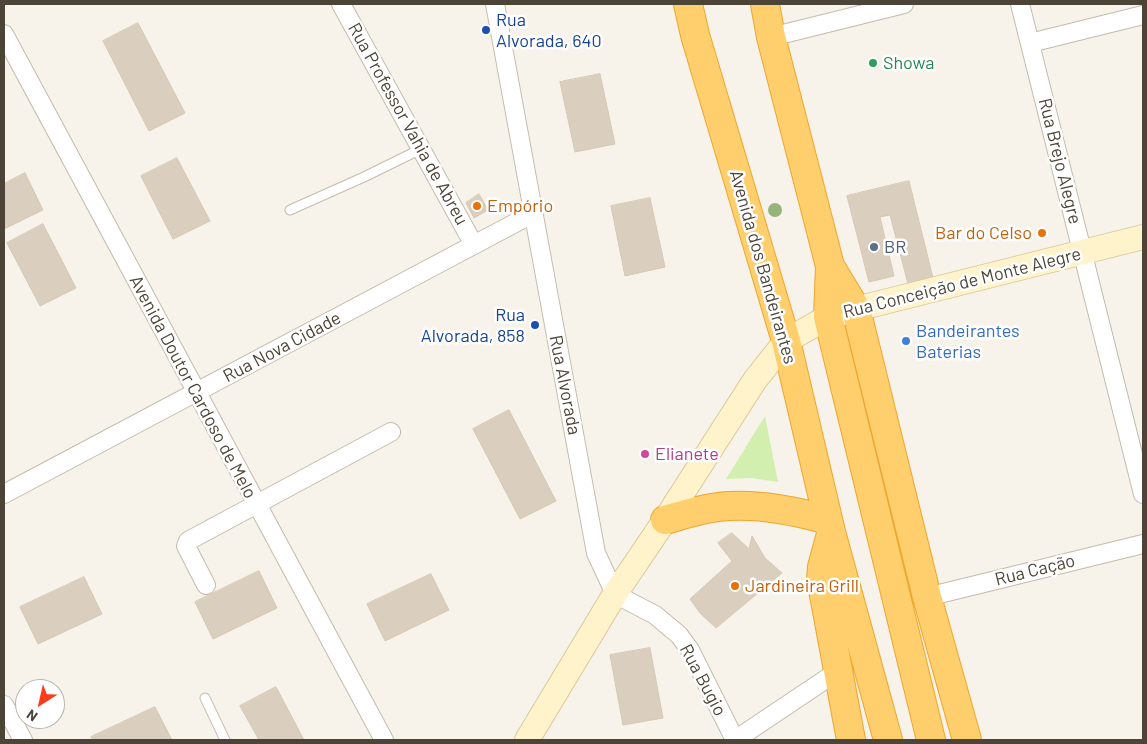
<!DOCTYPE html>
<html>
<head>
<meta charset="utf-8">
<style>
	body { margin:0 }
	#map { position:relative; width:1147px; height:744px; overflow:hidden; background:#f7f3eb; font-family:Barlow,sans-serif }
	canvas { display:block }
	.frame { position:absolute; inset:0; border:5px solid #4c4437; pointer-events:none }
	.north { position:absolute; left:15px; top:679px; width:50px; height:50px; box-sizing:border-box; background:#fff; border:1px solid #b7b4af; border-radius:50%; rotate:215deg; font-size:14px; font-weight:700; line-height:20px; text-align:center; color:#4c4437 }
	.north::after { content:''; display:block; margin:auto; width:18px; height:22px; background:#ff3b19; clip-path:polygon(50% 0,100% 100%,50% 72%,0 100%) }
</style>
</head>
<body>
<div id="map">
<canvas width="1147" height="744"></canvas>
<div class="frame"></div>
<div class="north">N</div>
</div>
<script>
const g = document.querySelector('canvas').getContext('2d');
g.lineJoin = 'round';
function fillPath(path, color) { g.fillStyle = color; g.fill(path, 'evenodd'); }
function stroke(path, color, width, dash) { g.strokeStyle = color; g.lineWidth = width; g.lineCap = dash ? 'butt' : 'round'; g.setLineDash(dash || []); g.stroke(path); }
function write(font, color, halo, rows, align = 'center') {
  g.font = font + ' Barlow,sans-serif'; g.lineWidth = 5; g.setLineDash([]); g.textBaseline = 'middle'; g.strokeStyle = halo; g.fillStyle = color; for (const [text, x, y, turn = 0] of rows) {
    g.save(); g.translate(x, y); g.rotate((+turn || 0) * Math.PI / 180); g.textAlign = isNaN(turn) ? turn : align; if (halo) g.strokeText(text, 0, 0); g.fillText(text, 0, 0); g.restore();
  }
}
fillPath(new Path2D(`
	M765,416L778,482L751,478L726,479Z`), '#d3efb0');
const building = new Path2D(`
	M138,23L185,113L149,131L103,41Z
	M600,74L615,144L575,152L560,82Z
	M177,158L210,221L173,239L141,176Z
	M25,173L43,210L4,229V184Z
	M909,181L933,278L908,284L890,215L880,217L894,276L869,282L847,196Z
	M479,194L488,210L474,218L466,203Z
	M650,198L665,267L625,276L611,206Z
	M43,224L76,288L40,306L7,243Z
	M509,410L556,501L520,519L473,429Z
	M732,533L749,549L752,536L765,558L782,573L716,628L700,613L690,599L732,561L718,543Z
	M259,571L277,608L213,639L195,602Z
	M431,574L449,610L385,641L367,604Z
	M84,577L102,614L38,644L20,607Z
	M650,648L663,718L623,725L610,655Z
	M276,687L304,740H259L240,706Z
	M155,707L172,740H93L91,737Z`);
fillPath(building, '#dacfbf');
stroke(building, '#d6c7b1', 1);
const lane = new Path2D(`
	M290,210L364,177L421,149
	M205,698L225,740`);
const street = new Path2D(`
	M341,4L474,245
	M495,4L596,553L615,594L655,615L679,635L690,650L735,740
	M1020,4L1143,494
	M4,34L384,740
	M771,37L904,4
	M1030,43L1143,15
	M4,494L534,213
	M206,585L186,546L188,541L391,432
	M927,597L1143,544
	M4,705L23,740
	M735,740L838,671`);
const secondary = new Path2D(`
	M527,740L615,594L665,520L755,380L786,341L828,317L856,309L1143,237`);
const highway = new Path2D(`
	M688,4L695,35L786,341L831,532L888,740
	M765,4L771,37L830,266L856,309L927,597L967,740
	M830,266L828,317L931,740
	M665,520C686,514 707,507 729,506C762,504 796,511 828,520
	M831,534L822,567L821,579L851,740`);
stroke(lane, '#c4bbac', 11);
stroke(street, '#c4bbac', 20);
stroke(secondary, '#dbc896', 26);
stroke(highway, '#eea62d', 30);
stroke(lane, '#fff', 9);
stroke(street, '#fff', 18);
stroke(secondary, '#fff3cc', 24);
stroke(highway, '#ffce6d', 28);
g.fillStyle = '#95b47c';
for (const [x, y] of [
	[775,210]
]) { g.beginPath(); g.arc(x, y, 7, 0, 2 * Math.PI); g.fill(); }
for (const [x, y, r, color] of [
	[486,30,5,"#1a4fb4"],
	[873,63,5,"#2e9e5b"],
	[477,206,5,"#e8710a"],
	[1042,233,5,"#e8710a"],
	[874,247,5,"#5c6f8a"],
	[535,325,5,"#1a4fb4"],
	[906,341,5,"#3f7fe0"],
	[645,454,5,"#d1479c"],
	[735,586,5,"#e8710a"]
]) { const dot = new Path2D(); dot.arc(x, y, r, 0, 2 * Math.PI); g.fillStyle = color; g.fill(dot); stroke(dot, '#fff', 2); }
write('18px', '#164399', '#fff', [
	["Rua",496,20],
	["Alvorada, 640",496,41],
	["Rua",525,315,"right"],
	["Alvorada, 858",525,336,"right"]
], 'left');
write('18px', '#27864d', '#fff', [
	["Showa",883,63]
], 'left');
write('18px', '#4c4437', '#fff', [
	["Rua Professor Vahia de Abreu",408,124,61],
	["Rua Brejo Alegre",1060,161,76],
	["Avenida dos Bandeirantes",763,267,74],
	["Rua Conceição de Monte Alegre",962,283,-14],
	["Rua Nova Cidade",282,347,-28],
	["Rua Alvorada",565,385,79],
	["Avenida Doutor Cardoso de Melo",193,387,62],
	["Rua Cação",1035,570,-14],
	["Rua Bugio",703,680,62]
]);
write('18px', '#c56008', '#fff', [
	["Empório",487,206],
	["Bar do Celso",1032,233,"right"],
	["Jardineira Grill",745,586]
], 'left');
write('18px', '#4e5e75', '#fff', [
	["BR",884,247]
], 'left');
write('18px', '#366cbe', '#fff', [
	["Bandeirantes",916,331],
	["Baterias",916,352]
], 'left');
write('18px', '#b23c85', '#fff', [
	["Elianete",655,454]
], 'left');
</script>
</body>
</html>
